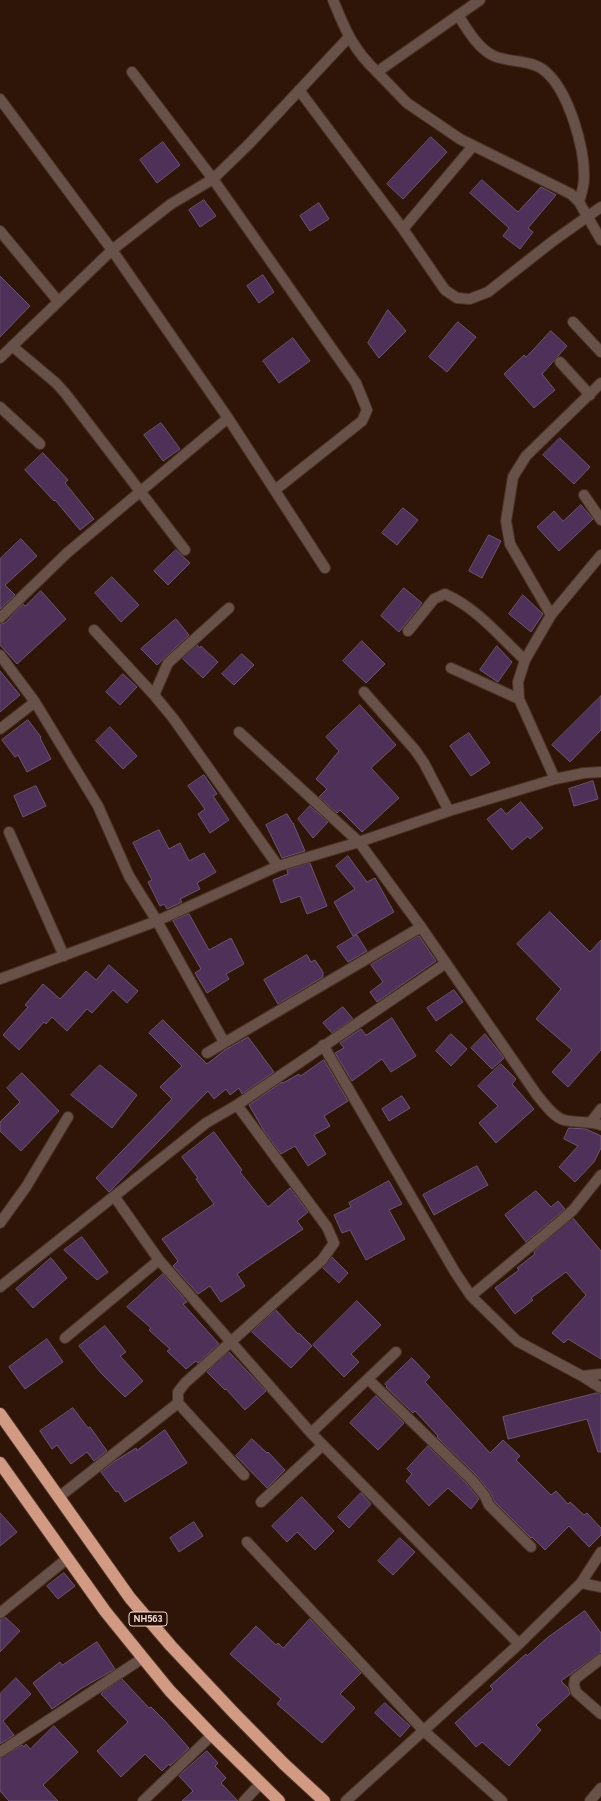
<!DOCTYPE html>
<html>
<head>
<meta charset="utf-8">
<style>
	body { margin:0 }
	canvas { display:block; background:#2f1507 }
</style>
</head>
<body>
<canvas width="601" height="1801"></canvas>
<script>
const g = document.querySelector('canvas').getContext('2d');
g.lineJoin = 'round';
function fillPath(path, color) { g.fillStyle = color; g.fill(path, 'evenodd'); }
function stroke(path, color, width, dash) { g.strokeStyle = color; g.lineWidth = width; g.lineCap = dash ? 'butt' : 'round'; g.setLineDash(dash || []); g.stroke(path); }
function write(font, color, halo, rows, align = 'center') {
  g.font = font + ' Figtree,sans-serif'; g.lineWidth = 3; g.setLineDash([]); g.textBaseline = 'middle'; g.strokeStyle = halo; g.fillStyle = color; for (const [text, x, y, turn = 0] of rows) {
    g.save(); g.translate(x, y); g.rotate((+turn || 0) * Math.PI / 180); g.textAlign = isNaN(turn) ? turn : align; if (halo) g.strokeText(text, 0, 0); g.fillText(text, 0, 0); g.restore();
  }
}
const building = new Path2D(`
	M431,137L447,152L403,199L387,184Z
	M163,142L180,165L157,183L140,160Z
	M482,180L518,212L541,187L556,195L528,228L533,232L520,249L503,236L509,228L470,193Z
	M204,200L216,216L200,227L189,210Z
	M319,203L329,219L310,231L300,216Z
	M263,275L274,292L259,303L247,286Z
	M0,276L30,306L0,337Z
	M388,310L406,331L379,358L368,343Z
	M458,322L476,337L447,372L429,357Z
	M551,331L567,346L542,374L555,390L534,408L504,374L524,355L526,357Z
	M293,338L310,361L279,383L263,361Z
	M161,423L180,449L163,461L144,435Z
	M560,438L590,467L574,484L543,455Z
	M43,453L68,480L65,483L94,519L80,530L55,500L54,501L25,470Z
	M581,505L593,519L559,551L537,527L554,511L563,521Z
	M403,508L418,520L397,545L382,533Z
	M489,535L501,541L482,578L469,571Z
	M21,539L37,556L5,585L15,595L0,609V559Z
	M176,550L190,563L168,585L154,571Z
	M112,577L139,605L121,622L95,593Z
	M404,588L422,603L399,632L381,616Z
	M41,591L66,619L17,664L0,645V624L5,623L23,604L25,606Z
	M523,595L543,614L531,632L509,614Z
	M176,619L189,635L157,665L141,649Z
	M362,641L385,664L366,683L343,661Z
	M197,645L200,648L201,646L218,662L203,678L183,659Z
	M497,646L512,662L498,682L480,670Z
	M242,654L254,665L234,685L222,674Z
	M0,671L20,695L0,712Z
	M123,674L137,687L120,705L106,692Z
	M601,696V730L570,762L552,745Z
	M360,705L396,745L371,768L399,798L362,832L340,810L337,813L319,797L327,789L316,779L339,751L326,737Z
	M28,720L41,737L40,738L51,759L27,772L18,755L15,757L2,740Z
	M110,727L137,756L123,769L96,741Z
	M469,733L490,763L471,776L450,746Z
	M204,775L217,794L213,796L229,820L210,833L198,814L205,809L188,786Z
	M593,781L598,799L574,806L569,789Z
	M36,786L46,806L23,817L14,796Z
	M521,802L543,828L530,839L528,836L512,850L487,819L501,808L506,814Z
	M310,806L328,822L313,838L298,819Z
	M287,814L293,824V823L305,851L282,858L266,825Z
	M159,830L169,849L180,843L189,861L204,853L216,872L197,883L200,889L180,899L182,902L167,909L164,904L160,906L148,882L152,880L133,843Z
	M348,856L367,882L375,878L394,912L353,936L334,902L355,889L336,866Z
	M310,863L327,906L307,914L300,896L281,903L273,880L288,874L287,870Z
	M550,912L590,952L601,940V1050L568,1087L552,1072L572,1050L536,1019L561,989L517,944Z
	M189,914L209,950L231,938L244,964L226,974L229,979L207,993L195,973L201,969L173,921Z
	M357,935L367,951L348,962L337,947Z
	M419,936L436,961L377,1002L370,992L383,982L371,965Z
	M307,955L311,962L315,960L323,972V977L278,1004L264,980Z
	M109,965L138,991L127,1003L113,990L92,1013L87,1009L67,1031L52,1017L46,1024L44,1022L19,1050L3,1035L28,1007L25,1005L43,984L60,999L86,971L96,980Z
	M454,990L463,1002L436,1021L427,1008Z
	M343,1007L353,1019L332,1033L323,1023Z
	M392,1018L416,1056L391,1072L382,1059L352,1081L335,1053L344,1048L340,1043L361,1029L366,1035Z
	M163,1020L207,1064L225,1050L248,1037L274,1072L242,1094L239,1088L230,1095L226,1089L214,1099L208,1091L109,1192L96,1178L172,1099L160,1087L182,1066L149,1033Z
	M451,1034L467,1049L451,1066L436,1051Z
	M485,1034L504,1058L492,1069L471,1048Z
	M324,1060L348,1101L324,1116L330,1126L314,1135L326,1154L308,1166L295,1146L281,1154L264,1131L249,1105L282,1082L283,1083L299,1074L300,1076Z
	M501,1064L516,1079L512,1084L534,1109L496,1143L479,1123L498,1106L478,1086Z
	M100,1065L137,1095L112,1128L71,1095Z
	M22,1073L59,1111L21,1151L0,1131V1122L20,1102L7,1088Z
	M402,1096L410,1108L389,1121L382,1109Z
	M569,1128L586,1129L601,1136V1148L594,1162L575,1182L559,1167L578,1146L564,1139Z
	M214,1132L242,1170L240,1172L268,1207L290,1188L308,1212L297,1221L303,1229L237,1274L245,1286L221,1302L210,1286L198,1294L173,1266L178,1261L162,1239L214,1204L196,1179L198,1178L182,1157Z
	M477,1166L488,1185L434,1215L423,1195Z
	M389,1181L402,1204L389,1210L405,1239L366,1260L350,1230L342,1233L334,1215L351,1207L349,1203Z
	M536,1191L551,1207L558,1201L565,1209L526,1242L505,1215Z
	M573,1218L601,1251V1359L568,1339L564,1343L552,1333L586,1295L566,1272L531,1298L533,1300L515,1314L495,1288L519,1270L517,1268L535,1254L534,1252Z
	M82,1237L108,1272L97,1280L64,1250Z
	M332,1257L348,1273L339,1283L323,1268Z
	M51,1258L67,1278L33,1308L16,1289Z
	M163,1274L187,1302L183,1304L219,1344L198,1363L196,1361L186,1369L167,1351L170,1349L149,1330L151,1328L127,1307Z
	M357,1301L381,1325L351,1354L359,1362L344,1377L313,1345Z
	M276,1310L298,1334L299,1333L312,1346L291,1368L252,1332Z
	M105,1326L126,1352L120,1356L143,1381L125,1397L100,1372L79,1346Z
	M47,1339L63,1362L25,1389L9,1367Z
	M229,1352L266,1391L245,1410L226,1389L225,1390L207,1372Z
	M412,1358L430,1377L425,1382L490,1453L503,1440L520,1456L516,1460L551,1495L556,1491L568,1504L570,1502L584,1515L587,1513L601,1528V1535L589,1547L569,1526L545,1550L532,1537L531,1538L494,1501L490,1492L477,1476L437,1437L438,1436L415,1411L413,1413L386,1387L387,1386L385,1384Z
	M597,1393L601,1394V1452H598L587,1419L508,1439L503,1417Z
	M376,1396L404,1423L378,1450L350,1423Z
	M73,1408L88,1428L90,1427L107,1451L94,1461L87,1452L71,1464L57,1445L52,1449L40,1431Z
	M165,1430L187,1463L125,1502L118,1491L116,1492L101,1472L115,1461L136,1448L137,1450Z
	M252,1439L267,1453L268,1452L285,1470L267,1488L236,1456Z
	M428,1446L467,1484L479,1499L471,1509L448,1488L429,1506L406,1481L412,1474L407,1469Z
	M361,1493L371,1504L349,1528L338,1517Z
	M302,1497L334,1531L315,1550L297,1532L287,1542L272,1526Z
	M0,1513L17,1532L0,1546Z
	M194,1522L203,1536L179,1552L170,1538Z
	M400,1538L415,1552L393,1575L378,1561Z
	M64,1573L75,1586L58,1599L47,1586Z
	M585,1611L601,1633V1652L561,1681L568,1688L570,1694L536,1725L541,1730L509,1766L482,1742L476,1747L455,1723L493,1689L490,1686L526,1654L527,1656L547,1638Z
	M5,1617L20,1631L0,1652V1619Z
	M310,1619L361,1673L340,1694L355,1708L322,1743L277,1704L281,1699L230,1654L256,1626L276,1645L278,1643L283,1648Z
	M97,1642L115,1669L82,1688L52,1709L33,1683L60,1662L62,1665Z
	M16,1678L31,1694L3,1721L14,1735L0,1744V1694Z
	M122,1679L149,1708L151,1707L165,1721L189,1748L170,1766L169,1764L162,1771L145,1754L121,1777L97,1751L128,1722L101,1694Z
	M385,1703L410,1726L400,1737L375,1713Z
	M54,1726L78,1752L43,1785L58,1801H9L0,1791V1758L22,1745L24,1747L26,1744L30,1749Z
	M207,1751L218,1763L215,1766L226,1778L221,1783L238,1801H182L193,1791L179,1776Z`);
fillPath(building, '#4e3058');
stroke(building, '#6a5671', 1);
const minor = new Path2D(`
	M333,0C346,31 352,48 377,72
	M480,0L377,72L407,103L460,139L571,194L579,202L601,240
	M458,15C467,29 478,49 494,56C510,63 532,59 546,72C569,92 585,149 584,178C584,187 581,194 579,202
	M132,72L213,179L356,383L367,410L362,421L275,490
	M299,90L403,229L445,290L457,298L470,299L488,292L553,241L601,207
	M0,99L112,250L228,418L67,553L0,618
	M403,229L473,146
	M0,231L58,301
	M573,322L601,352
	M12,346L56,383L65,393L185,550
	M0,358L112,250L171,204L213,179L249,144L349,37
	M560,362L590,395
	M0,407L40,444
	M228,418L325,568
	M584,495L601,520
	M551,615L510,544L506,521L513,477L526,456L601,383
	M94,630L154,695L173,718L278,866
	M408,631L434,599L445,594C477,608 500,637 525,660
	M0,655L35,702L98,806L129,876L157,921L224,1042
	M451,668L519,699
	M364,692L415,750L424,763L449,811
	M154,695L168,663L229,608
	M0,729L35,702
	M239,732L359,842L421,927L537,1095C544,1103 553,1117 564,1120C576,1123 589,1121 601,1125
	M555,779L519,699L518,682L525,660L551,615L601,555
	M9,832L64,956
	M0,979L157,921L278,866L359,842L449,811L555,779L584,773L601,772
	M323,1045L455,1272L471,1296L517,1341L582,1376L601,1374
	M207,1053L421,927
	M591,1122L601,1109
	M114,1196L159,1260L311,1433L519,1644
	M0,1223L26,1187L68,1117
	M0,1287L206,1123L237,1105L446,963
	M471,1296L557,1224L573,1210L601,1175
	M65,1338L159,1260
	M582,1376L601,1388
	M368,1379L472,1480L485,1496L489,1505L531,1547
	M178,1403L244,1475
	M311,1433L396,1352
	M59,1497L178,1403V1392L185,1383L322,1260L334,1243L327,1227L237,1105
	M261,1502L323,1445
	M247,1542L424,1731L502,1801
	M581,1583L601,1587
	M0,1613L68,1558
	M601,1659L575,1679L574,1685L576,1692L601,1714
	M0,1752L143,1658
	M143,1801L212,1735
	M244,1801L261,1783
	M346,1801L519,1644L581,1583L601,1552
	M590,1801L601,1788`);
const highway = new Path2D(`
	M0,1414L130,1598L171,1646L234,1713L284,1764L324,1801
	M0,1463L105,1611L143,1658L170,1691L212,1735L279,1801`);
stroke(minor, '#4a3124', 12);
stroke(highway, '#4a3124', 14);
stroke(minor, '#685148', 10);
stroke(highway, '#d29a83', 12);
for (const [x, y, w] of [
	[148,1619,38]
]) { const box = new Path2D(); box.roundRect(x - w / 2, y - 7, w, 14, 3); g.fillStyle = '#250c01'; g.fill(box); stroke(box, '#f0ddd4', 1); }
write('bold 9px', '#f0ddd4', null, [
	["NH563",148,1619]
]);
</script>
</body>
</html>
